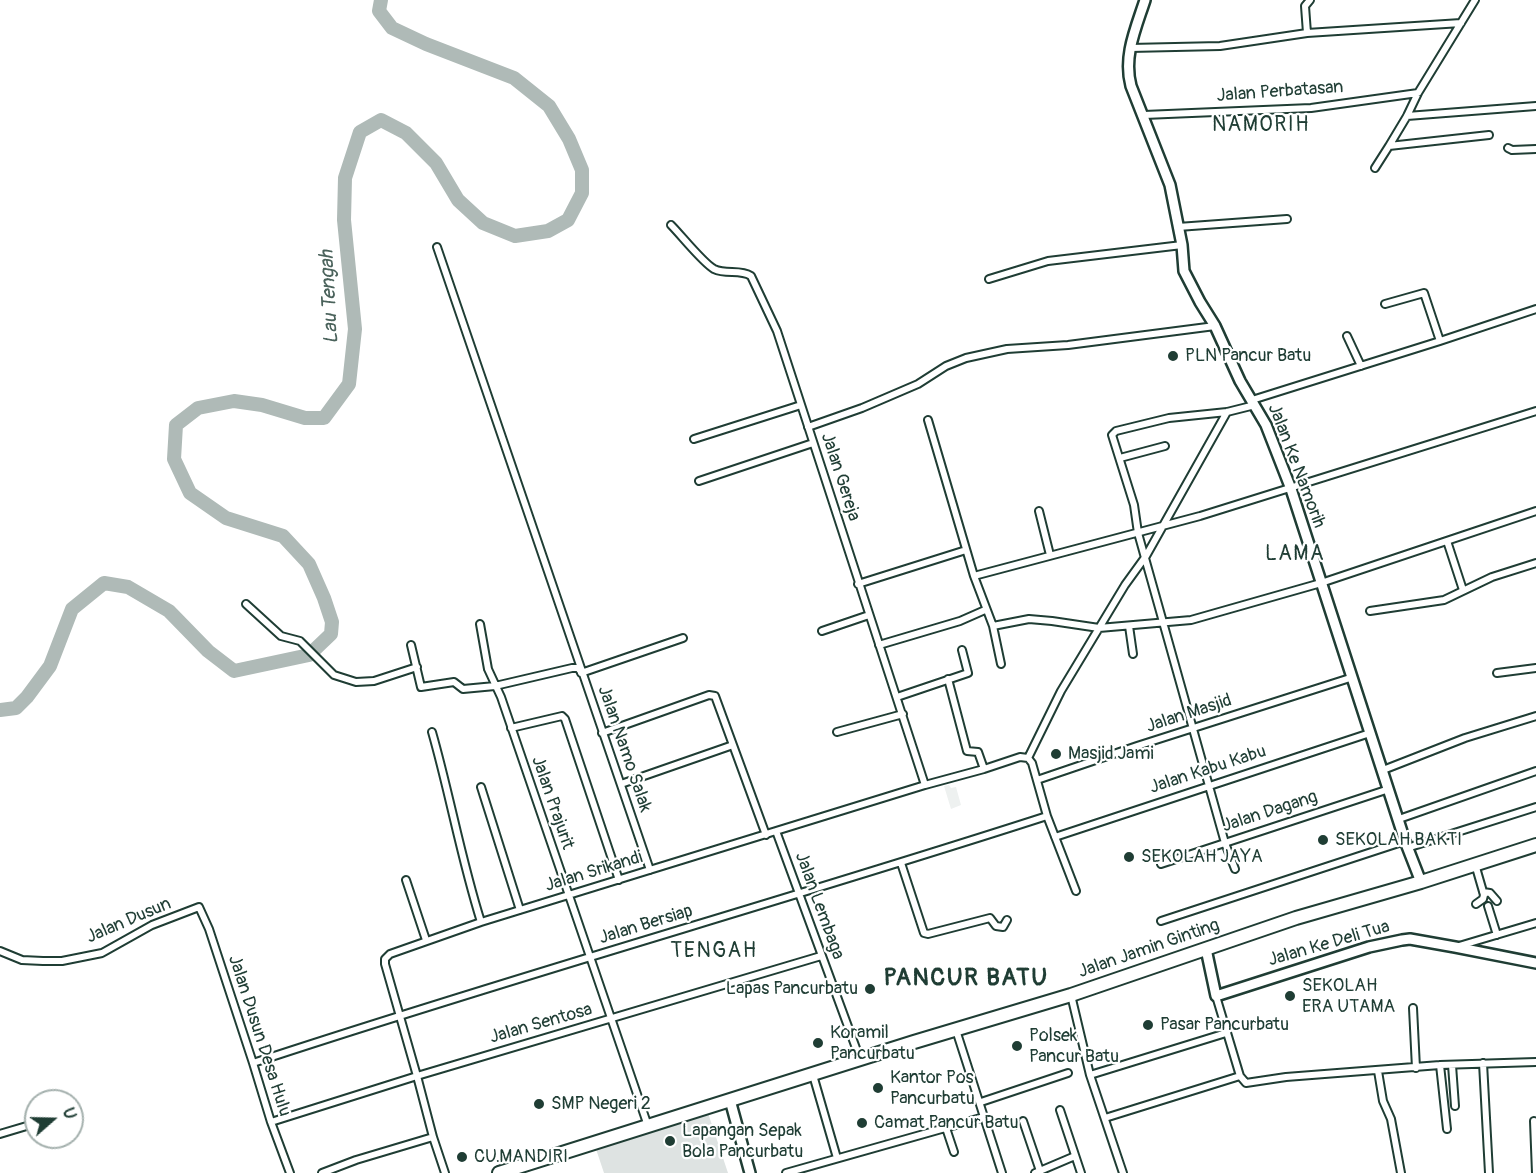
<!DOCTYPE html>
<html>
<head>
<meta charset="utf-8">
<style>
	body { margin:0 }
	#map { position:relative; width:1536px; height:1173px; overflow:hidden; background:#fff; font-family:Pangolin,sans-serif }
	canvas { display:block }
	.north { position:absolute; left:24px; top:1089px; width:60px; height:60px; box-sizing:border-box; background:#fff; border:2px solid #a5b1ae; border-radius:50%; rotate:70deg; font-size:16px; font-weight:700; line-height:24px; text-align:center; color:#1f3d34 }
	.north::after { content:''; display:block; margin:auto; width:21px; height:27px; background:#1f3d34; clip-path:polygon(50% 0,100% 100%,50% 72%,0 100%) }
</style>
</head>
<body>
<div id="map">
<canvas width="1536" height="1173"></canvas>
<div class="north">U</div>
</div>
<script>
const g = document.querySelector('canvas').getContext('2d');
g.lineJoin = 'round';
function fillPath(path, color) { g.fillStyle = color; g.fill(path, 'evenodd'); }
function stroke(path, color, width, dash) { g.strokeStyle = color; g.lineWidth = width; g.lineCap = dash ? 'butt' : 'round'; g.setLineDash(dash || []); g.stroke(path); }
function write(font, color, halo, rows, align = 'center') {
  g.font = font + ' Pangolin,sans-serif'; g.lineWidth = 4.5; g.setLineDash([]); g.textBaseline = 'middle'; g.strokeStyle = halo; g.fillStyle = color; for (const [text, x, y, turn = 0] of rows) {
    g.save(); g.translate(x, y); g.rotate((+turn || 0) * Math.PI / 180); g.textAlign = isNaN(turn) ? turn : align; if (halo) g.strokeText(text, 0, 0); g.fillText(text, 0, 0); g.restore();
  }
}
fillPath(new Path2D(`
	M949,785L951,788L956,787L961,805L951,809L944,786Z`), '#eef1f0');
fillPath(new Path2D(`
	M708,1113L728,1173H604L596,1149Z`), '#dee3e2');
stroke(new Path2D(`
	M0,710L16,708L27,697L50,666L72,609L104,583L128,587L169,611L208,651L234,671L309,655L331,634L332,622L324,598L309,564L283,536L226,518L190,493L174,459L176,425L198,408L234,401L262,405L305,418H324L349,384L355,329L344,220L345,178L360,132L381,120L406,133L436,163L458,200L483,223L515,236L548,231L568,220L582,193V170L569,139L549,106L514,78L426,44L392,28L379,11L381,0`), '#afbab7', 14);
const street = new Path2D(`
	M1475,0L1418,93L1407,116L1389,146L1489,135
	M1307,33L1305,6L1310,0
	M1130,48L1220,46L1307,33L1461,23
	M1144,115L1311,108L1418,93
	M1407,116L1536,106
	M1508,148L1512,150L1536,149
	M1375,168L1389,146
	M671,225C681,235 703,263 714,269C726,275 740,269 751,276L777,331L925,785
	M1178,227L1287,219
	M437,247L650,870
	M989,279L1048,261L1182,245
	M1385,304L1424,293L1440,341
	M1347,336L1361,366
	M1252,400L1440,341L1536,309
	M928,420L974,576L993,626L1001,664
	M808,427L862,408L918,384L946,366L966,358L1007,349L1068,345L1215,326
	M694,439L801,405
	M1120,458L1165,446
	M699,481L813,443
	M1039,511L1050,555
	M1447,541L1463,590
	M974,576L1200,516L1536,411
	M858,584L966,550
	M246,604L281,636L300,641L334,675L356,682L374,681L417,667
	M1370,611L1444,600L1492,577L1536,563
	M480,624L488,669L501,697L648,1126
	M993,626L1029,619L1052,621L1099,628L1191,620L1321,583L1536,511
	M1129,626L1133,654
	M822,631L869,615
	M411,645L421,687L454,682L463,689L495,686L572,668H578L581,672
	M879,645L960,621L985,610
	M581,673L683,638
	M1497,673L1536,668
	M948,679L967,751L978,752L984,769
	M897,697L968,673L962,650
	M511,728L562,716L565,719L619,880
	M432,732C450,795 461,859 481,922
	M837,732L903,714
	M602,733L709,695L715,696L766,835
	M1383,770L1465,738L1536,716
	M1037,780L1137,746L1350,678
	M621,784L733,745
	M481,787L520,910
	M1399,819L1536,771
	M776,831L860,1059
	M1055,837L1370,733
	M1407,848L1536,807
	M901,863L924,933L928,934L990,918L996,926L1003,927L1007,920
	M1161,864L1389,789
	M1475,864L1484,895L1483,899L1476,904
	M1235,869L1225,843L1138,533L1134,505L1112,435L1116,431L1169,418L1227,412L1255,405
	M406,880L426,940
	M1076,891L1047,816L1032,763L1028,758L1061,691L1125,585L1146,556L1227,412
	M1483,892L1490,893L1497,901
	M1488,906L1497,935
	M1161,921L1405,841
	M1459,946L1536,923
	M0,951L22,960L43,961H62L102,953L152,925L199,907L209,929L253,1063L271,1122L290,1173
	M1071,995L1090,1075L1123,1173
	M1216,996L1240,1076L1246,1083L1286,1077L1440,1065L1536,1062
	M1413,1008L1416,1068
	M956,1030L1002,1173
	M253,1063C516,976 784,901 1047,816
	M1483,1063L1489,1173
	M1440,1065L1447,1129
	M1452,1065L1455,1106
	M1378,1071L1383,1101L1391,1119L1401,1173
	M813,1075L837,1158
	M1090,1075L1226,1033
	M981,1102L1068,1073
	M1060,1110L1081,1173
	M1105,1118L1240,1076
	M1023,1121L1040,1171
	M1534,1121L1536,1173
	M271,1122L417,1076L821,956
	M946,1128L954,1152
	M0,1134L30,1125
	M322,1173L356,1160L433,1137
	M445,1173L433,1137L417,1076L385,964V959L390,954L481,922L925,785L984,769L1020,757L1028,758
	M786,1173L984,1117
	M1035,1173L1075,1156`);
const secondary = new Path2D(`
	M1145,0C1136,28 1123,56 1131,86L1170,185L1182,245L1184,271L1200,302L1215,326L1240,381L1266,425L1291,489L1405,841L1421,882
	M1206,949L1216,996L1369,947L1402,940L1410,939L1455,947L1536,963
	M730,1100L750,1173`);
const highway = new Path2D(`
	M499,1173L914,1042L1071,995L1296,918L1421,882L1536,845`);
stroke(street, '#1f3d34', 10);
stroke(secondary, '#1f3d34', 14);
stroke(highway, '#1f3d34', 16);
stroke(street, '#fff', 6);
stroke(secondary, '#fff', 9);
stroke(highway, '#fff', 12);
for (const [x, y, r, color] of [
	[1173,356,6,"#1f3d34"],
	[1056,754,6,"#1f3d34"],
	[1323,840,6,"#1f3d34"],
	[1129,857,6,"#1f3d34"],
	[870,989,6,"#1f3d34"],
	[1290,996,6,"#1f3d34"],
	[1148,1025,6,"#1f3d34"],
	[818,1043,6,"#1f3d34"],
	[1017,1046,6,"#1f3d34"],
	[878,1088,6,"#1f3d34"],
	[539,1104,6,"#1f3d34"],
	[862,1123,6,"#1f3d34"],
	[670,1141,6,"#1f3d34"],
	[462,1157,6,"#1f3d34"]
]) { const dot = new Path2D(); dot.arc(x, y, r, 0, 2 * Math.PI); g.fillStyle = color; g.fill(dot); stroke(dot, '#fff', 2); }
write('18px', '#1f3d34', '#fff', [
	["Jalan Perbatasan",1280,92,-4],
	["Jalan Ke Namorih",1296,466,69],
	["Jalan Gereja",840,477,72],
	["Jalan Masjid",1189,714,-18],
	["Jalan Namo Salak",624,749,71],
	["Jalan Kabu Kabu",1208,770,-18],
	["Jalan Prajurit",552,803,71],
	["Jalan Dagang",1270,812,-18],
	["Jalan Srikandi",594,872,-17],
	["Jalan Lembaga",819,906,70],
	["Jalan Dusun",129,921,-23],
	["Jalan Bersiap",646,925,-17],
	["Jalan Ke Deli Tua",1329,944,-16],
	["Jalan Jamin Ginting",1149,949,-19],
	["Jalan Sentosa",541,1024,-16],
	["Jalan Dusun Desa Hulu",259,1036,72]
]);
write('18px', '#1f3d34', '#fff', [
	["PLN Pancur Batu",1185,356],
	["Masjid Jami",1068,754],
	["SEKOLAH BAKTI",1335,840],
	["SEKOLAH JAYA",1141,857],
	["SEKOLAH",1302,986],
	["ERA UTAMA",1302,1007],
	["Lapas Pancurbatu",858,989,"right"],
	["Pasar Pancurbatu",1160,1025],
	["Koramil",830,1033],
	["Pancurbatu",830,1054],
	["Polsek",1029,1036],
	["Pancur Batu",1029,1057],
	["Kantor Pos",890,1078],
	["Pancurbatu",890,1099],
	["SMP Negeri 2",551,1104],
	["Camat Pancur Batu",874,1123],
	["Lapangan Sepak",682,1131],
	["Bola Pancurbatu",682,1152],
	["CU.MANDIRI",474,1157]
], 'left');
write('italic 20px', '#4a625b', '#fff', [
	["Lau Tengah",330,297,-93]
]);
g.letterSpacing = '1.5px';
write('21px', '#1f3d34', '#fff', [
	["NAMORIH",1261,126],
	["LAMA",1295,555],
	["TENGAH",714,952]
]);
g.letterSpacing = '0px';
g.letterSpacing = '1.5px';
write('bold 24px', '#1f3d34', '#fff', [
	["PANCUR BATU",966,979]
]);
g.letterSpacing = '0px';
</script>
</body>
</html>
